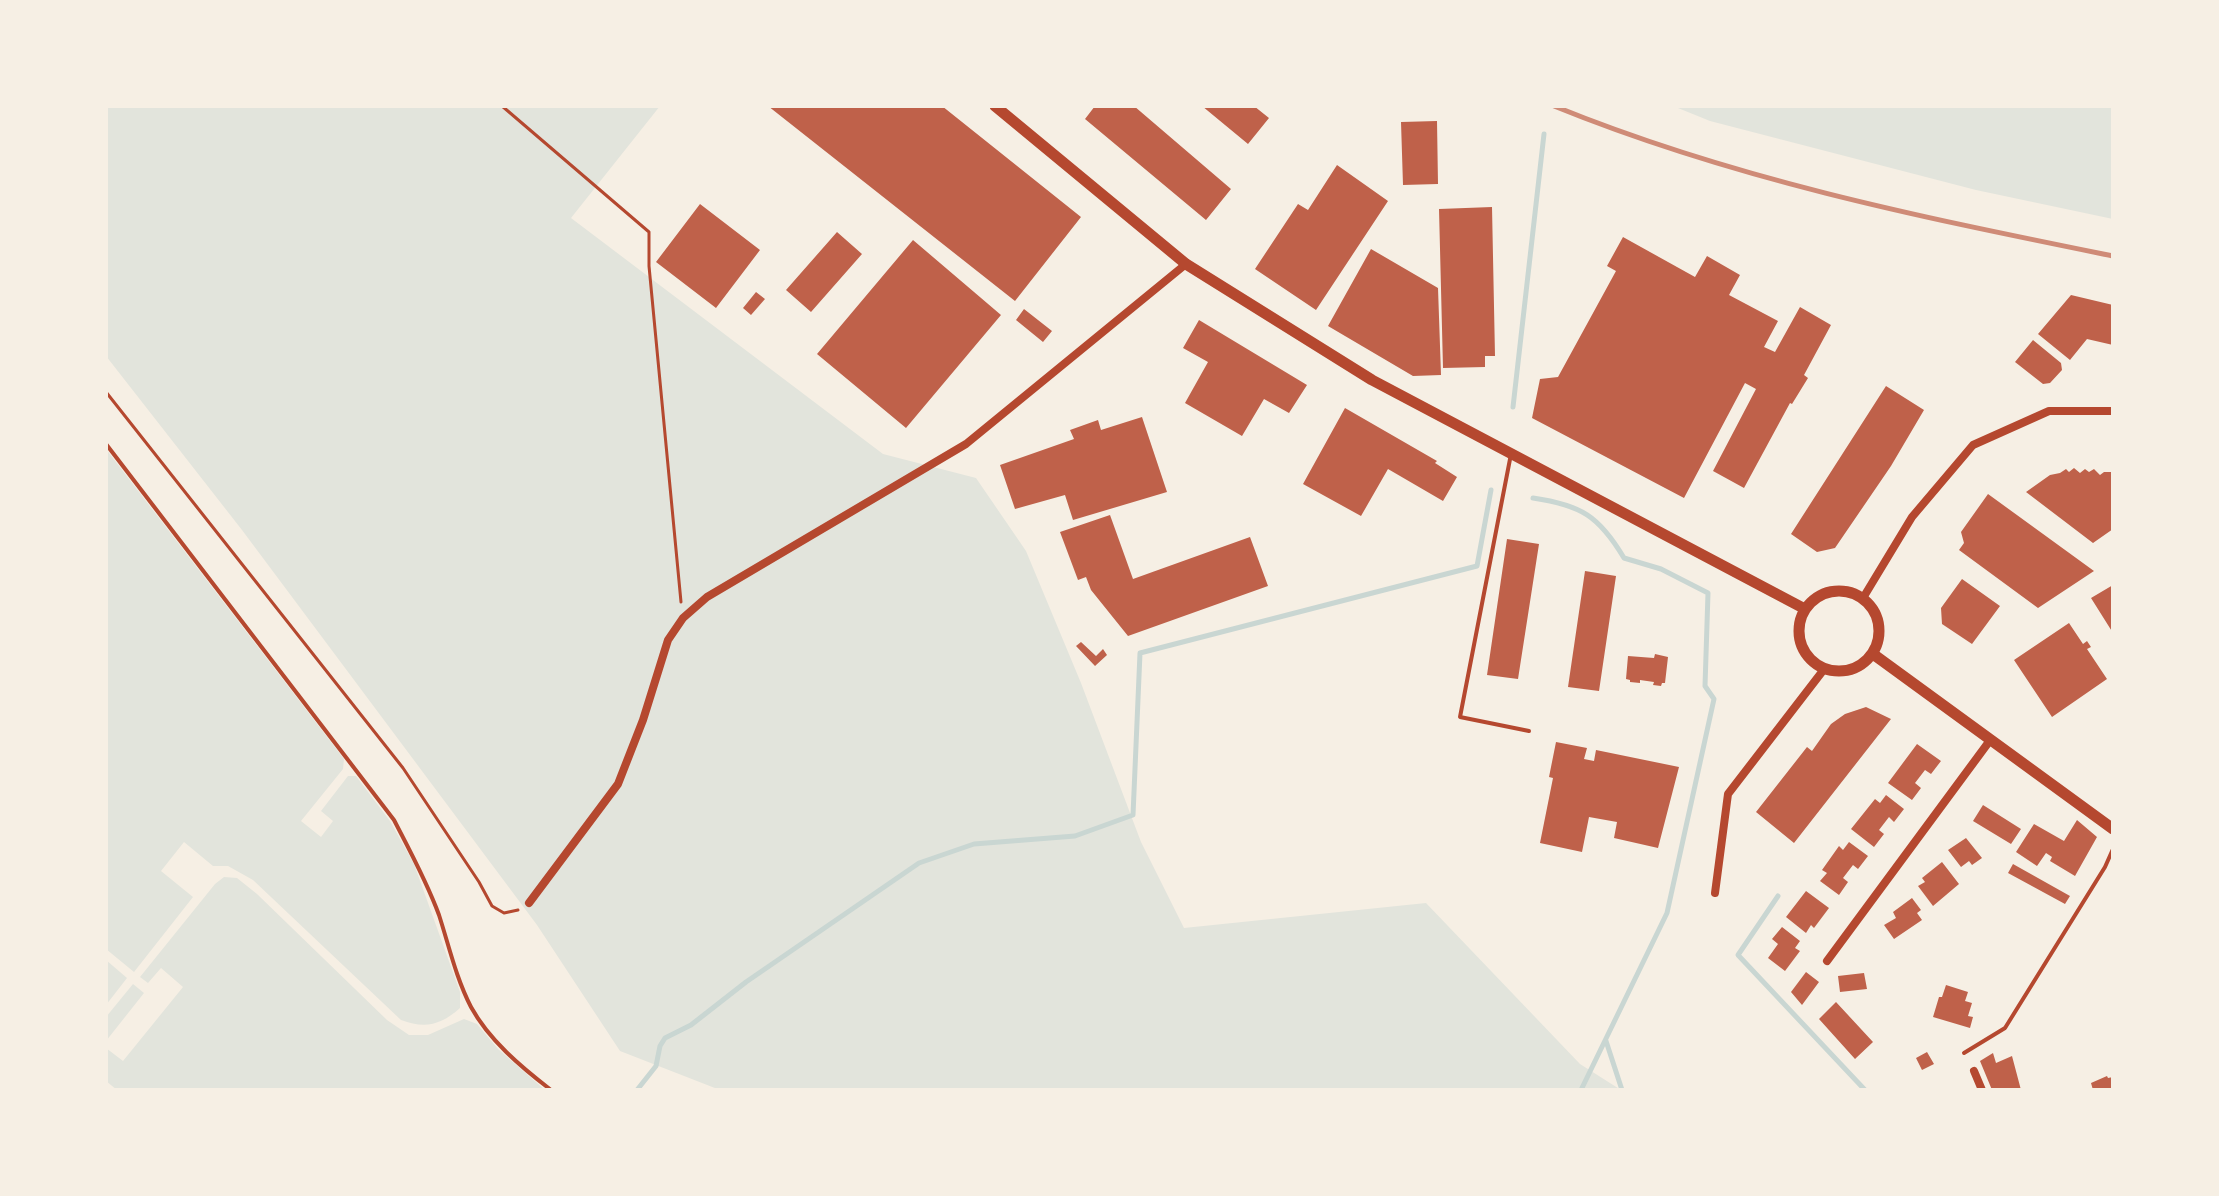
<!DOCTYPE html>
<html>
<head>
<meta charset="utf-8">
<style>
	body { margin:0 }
	#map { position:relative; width:2219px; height:1196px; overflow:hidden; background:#f6efe4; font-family:"Roboto Condensed",sans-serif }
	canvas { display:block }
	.frame { position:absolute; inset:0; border:108px solid #f6efe4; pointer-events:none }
</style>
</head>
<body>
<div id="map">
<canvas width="2219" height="1196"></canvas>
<div class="frame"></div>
</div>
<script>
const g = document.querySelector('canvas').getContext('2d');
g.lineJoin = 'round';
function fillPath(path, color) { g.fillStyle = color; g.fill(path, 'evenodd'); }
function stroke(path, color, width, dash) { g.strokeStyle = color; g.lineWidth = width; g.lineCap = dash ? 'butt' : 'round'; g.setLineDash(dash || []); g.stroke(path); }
fillPath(new Path2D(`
	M106,106H660L571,218L883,454L976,478L1026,551L1081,683L1141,842L1184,928L1426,903L1580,1064L1621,1090H720L620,1051L537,925L242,530L106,356Z
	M1673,106H2113V219L1976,190L1710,121Z
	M106,449L344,759L343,769L301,821L321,837L333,821L321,811L348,776H356L390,821L414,864L460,992V1008C441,1025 425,1029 401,1020L253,880L228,866H213L184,842L161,871L193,897L134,972L106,949Z
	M224,877L237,878L257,894L387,1020L409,1035H428L464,1019L477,1024L498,1049L545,1090H117L106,1081V1048L123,1061L183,987L161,968L148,983L140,977L215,884Z
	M106,960L127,978L106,1005Z
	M133,984L144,993L106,1041V1017Z`), '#e2e4dc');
stroke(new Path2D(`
	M1513,407L1544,134
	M1533,498C1581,505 1599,516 1624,558L1661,569L1708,593L1705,686L1714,699L1667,913L1581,1090
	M1778,896L1738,955L1865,1090
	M1606,1041L1622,1090
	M637,1090L656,1066L660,1046L665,1038L691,1025L746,982L919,863L974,844L1075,836L1133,815L1140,653L1477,566L1491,490`), '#c9d6d2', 5);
fillPath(new Path2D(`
	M768,106H942L1081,217L1015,301Z
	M1095,106H1134L1231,189L1206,220L1085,119Z
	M1202,106H1254L1269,118L1248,144Z
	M1437,121L1438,184L1403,185L1401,122Z
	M1337,165L1388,201L1316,310L1255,269L1298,204L1308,210Z
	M700,204L760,250L716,308L656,262Z
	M1492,207L1495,356H1485V367L1443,368L1439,209Z
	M837,232L862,254L811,312L786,290Z
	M1623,237L1695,277L1707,256L1740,275L1729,295L1778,321L1764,347L1775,352L1800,307L1831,325L1804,375L1808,378L1792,404L1790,403L1744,488L1713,471L1756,389L1745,383L1684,498L1532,418L1540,379L1558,377L1616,271L1607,266Z
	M913,240L1001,315L906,428L817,354Z
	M1371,249L1438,288L1441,375L1413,376L1328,326Z
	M756,292L765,299L751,315L743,308Z
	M2071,295L2113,305V345L2087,339L2070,360L2038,334Z
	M1024,309L1052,331L1043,342L1016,320Z
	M1199,320L1307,385L1289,413L1264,399L1242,436L1185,403L1208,362L1183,348Z
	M2033,340L2061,363L2062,370L2050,383L2043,384L2015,362Z
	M1886,386L1924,410L1891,466L1835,548L1817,552L1791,534Z
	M1345,408L1437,461L1435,463L1457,477L1443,501L1388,469L1361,516L1303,484Z
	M1142,417L1167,492L1073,520L1065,495L1015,509L1000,465L1074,439L1070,430L1098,420L1101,430Z
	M2074,468L2080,473L2085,469L2089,472L2094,469L2100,475L2104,472H2113V529L2093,543L2026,492L2050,475L2060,473L2066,469L2069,472Z
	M1988,494L2094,571L2038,608L1959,550L1964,543L1961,532Z
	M1110,515L1133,579L1250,537L1268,586L1128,636L1091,590L1086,577L1078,580L1060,532Z
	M1507,539L1539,544L1518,679L1487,675Z
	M1585,571L1616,576L1599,691L1568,687Z
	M1962,579L2000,606L1972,644L1942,624L1941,608Z
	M2113,585V633L2091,598Z
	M2069,623L2083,644L2087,641L2091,647L2087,649L2107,679L2052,717L2014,660Z
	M1081,642L1096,656L1103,649L1107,655L1095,666L1076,646Z
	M1655,654L1668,657L1665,683H1662L1661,686L1653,685L1654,682L1640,680V683L1630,682V680L1626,679L1628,656L1654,658Z
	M1866,707L1891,719L1794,843L1756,812L1807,747L1812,751L1831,724L1845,714Z
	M1556,742L1587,748L1584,759L1594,761L1596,750L1679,767L1658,848L1614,838L1617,822L1589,817L1582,852L1540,843L1553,778L1549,777Z
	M1917,744L1941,761L1931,774L1925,770L1915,783L1921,788L1912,800L1888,783Z
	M1886,795L1904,809L1894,822L1889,817L1879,830L1884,834L1874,847L1851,829L1875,799L1880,803Z
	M1983,805L2021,829L2011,844L1973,821Z
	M2077,820L2097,837L2075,876L2050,861L2052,857L2046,853L2037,866L2016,852L2034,824L2064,841Z
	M1966,838L1982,858L1972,865L1969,861L1961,867L1948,850Z
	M1849,842L1868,856L1858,869L1853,865L1843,878L1848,882L1839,895L1820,881L1827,873L1822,870L1839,846L1843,850Z
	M1942,862L1959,884L1933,906L1918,886L1925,882L1922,878Z
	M2013,864L2070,896L2065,904L2008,873Z
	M1806,891L1829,908L1814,928L1811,925L1806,933L1786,917Z
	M1912,898L1921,910L1917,913L1922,920L1894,939L1884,925L1896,918L1893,912Z
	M1782,927L1800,941L1795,948L1800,951L1785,971L1768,958L1778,944L1772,939Z
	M1806,972L1819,982L1802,1005L1791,992Z
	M1864,973L1867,989L1840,992L1838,976Z
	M1946,985L1968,992L1965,1001L1972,1003L1968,1016L1973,1017L1970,1028L1933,1017L1939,997H1942Z
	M1836,1002L1873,1042L1855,1059L1819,1019Z
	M1927,1052L1934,1064L1922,1070L1916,1058Z
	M1993,1053L1996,1063L2012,1056L2021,1090H1992L1980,1061Z
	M2107,1076L2108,1078L2113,1077V1090H2093L2091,1083Z`), '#bf614a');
stroke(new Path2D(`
	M502,106L649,232V266L681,602
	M106,392L403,768L479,882L492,906L504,913L518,910`), '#b5482f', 3);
stroke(new Path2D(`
	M106,444L394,820C410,851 427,882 439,915C449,946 456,978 471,1007C489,1040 521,1067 551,1090
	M1511,454L1460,717L1529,731
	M1964,1053L2005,1028L2105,867L2113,849`), '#b5482f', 4);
stroke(new Path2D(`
	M1863,598L1912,517L1973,445L2049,411H2113
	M1715,893L1728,794L1825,668
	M529,903L618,784L643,720L668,640L683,618L707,597L966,444L1186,264
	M1827,961L1991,739
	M1974,1071L1982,1090`), '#b5482f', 8);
stroke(new Path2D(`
	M995,106L1186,264L1372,380L1805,609
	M1799 631a40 40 0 1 1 80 0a40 40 0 1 1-80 0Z
	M1873,654L2113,829`), '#b5482f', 11);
stroke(new Path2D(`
	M1554,106C1736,180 1921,217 2113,256`), '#cf8b77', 5);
</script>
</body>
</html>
